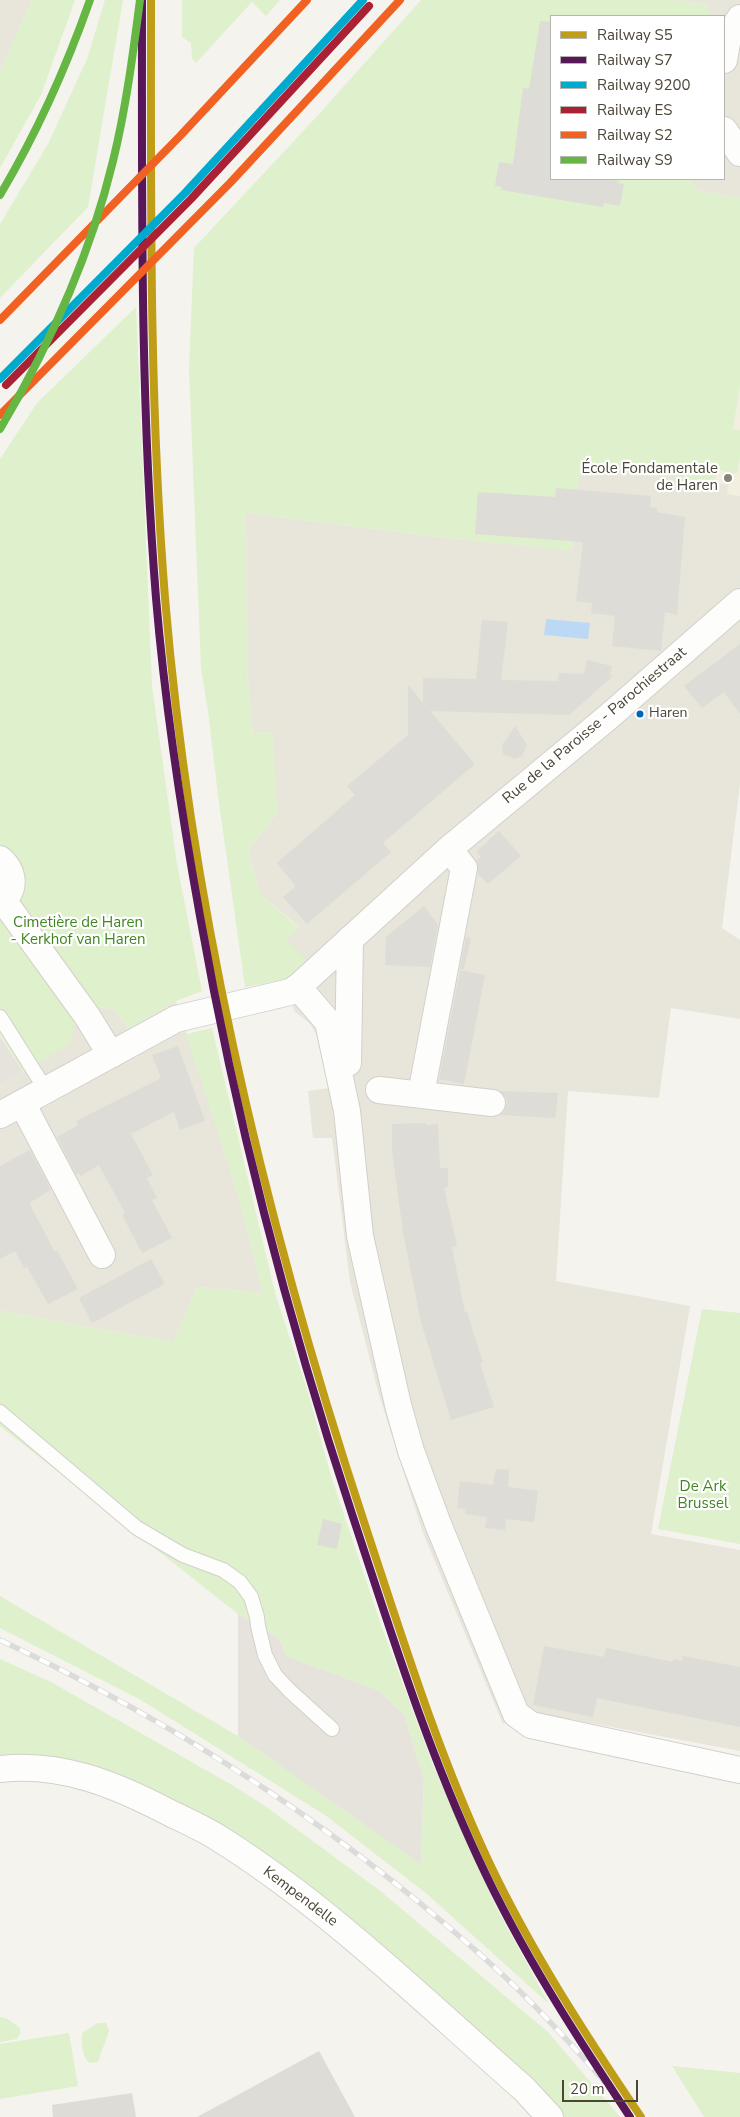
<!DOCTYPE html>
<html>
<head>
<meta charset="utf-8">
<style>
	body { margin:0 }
	#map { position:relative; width:740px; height:2117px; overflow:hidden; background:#f4f3ee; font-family:"Nunito Sans",sans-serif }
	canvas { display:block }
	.legend { position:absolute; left:550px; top:15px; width:175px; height:165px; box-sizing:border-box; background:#fff; border:1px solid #b7b5af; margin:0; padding:6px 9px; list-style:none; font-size:15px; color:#4c4637 }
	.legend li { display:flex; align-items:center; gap:10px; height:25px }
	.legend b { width:25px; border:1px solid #b7b5af }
	.scale { position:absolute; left:562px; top:2080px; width:76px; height:22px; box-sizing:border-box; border:2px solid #4c4637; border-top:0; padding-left:6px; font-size:15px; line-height:18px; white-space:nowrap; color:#4c4637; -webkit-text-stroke:4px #fff; paint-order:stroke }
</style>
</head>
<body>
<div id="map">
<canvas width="740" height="2117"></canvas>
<ul class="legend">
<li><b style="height:6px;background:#c09d17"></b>Railway S5</li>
<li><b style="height:6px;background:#571759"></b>Railway S7</li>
<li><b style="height:6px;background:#00a9ce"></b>Railway 9200</li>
<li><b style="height:6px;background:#aa2135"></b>Railway ES</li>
<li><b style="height:6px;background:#f16122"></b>Railway S2</li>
<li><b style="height:6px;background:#66b644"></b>Railway S9</li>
</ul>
<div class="scale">20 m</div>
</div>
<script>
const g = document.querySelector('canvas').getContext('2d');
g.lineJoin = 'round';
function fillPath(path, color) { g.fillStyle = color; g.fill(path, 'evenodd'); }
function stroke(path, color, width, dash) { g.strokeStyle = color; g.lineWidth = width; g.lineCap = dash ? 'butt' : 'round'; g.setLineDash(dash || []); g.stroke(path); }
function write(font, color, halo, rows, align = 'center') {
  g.font = font + ' "Nunito Sans",sans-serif'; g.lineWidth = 4.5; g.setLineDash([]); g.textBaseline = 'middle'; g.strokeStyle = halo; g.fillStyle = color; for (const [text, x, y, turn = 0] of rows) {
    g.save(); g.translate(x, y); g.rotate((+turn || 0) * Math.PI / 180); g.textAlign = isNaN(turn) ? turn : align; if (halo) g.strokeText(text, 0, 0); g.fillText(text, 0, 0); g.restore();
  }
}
fillPath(new Path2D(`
	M0,0H32L0,72Z
	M672,0H740V198L698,191L690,179H724V16H707L709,5Z
	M740,457V784L722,928L740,940V1019L671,1008L659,1098L568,1091L556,1281L690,1306L651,1534L740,1550V1751L526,1711L503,1724L423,1533L379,1395L350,1282L332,1138H313L308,1091L330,1088L326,1050L310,1024L294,1011L287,979L286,940L299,927L260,894L248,851L277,813L272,732L253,733L247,671L246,513L455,539L572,550L580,464L715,483L737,474Z
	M176,1001L236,1188L263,1293L197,1287L173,1342L0,1311V1085L32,1067L74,1025L99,1007L115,1010L128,1029Z`), '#e8e5db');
fillPath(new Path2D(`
	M0,1036L23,1072L0,1085Z
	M238,1614L279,1638L286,1656L378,1690L404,1714L424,1779L421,1865L238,1736Z`), '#e6e3dd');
fillPath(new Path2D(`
	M740,387V430L733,429Z
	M740,457V496L727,494L728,485L715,483L716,470L737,474Z`), '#f2efe0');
fillPath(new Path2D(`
	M32,0H75L41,95L0,168V72Z
	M105,0H123L88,207L0,298V224L48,144L87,59Z
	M182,0H280L266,16L252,2L196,63L192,59L191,43L182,37Z
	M421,0H672L709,5L707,16H551V179H690L698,191L740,198V387L733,429L740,430V457L737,474L717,470L715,483L580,464L572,551L455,539L246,513L247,671L253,733L273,732L277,813L248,851L260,894L299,928L286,940L307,960L287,979L245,987L219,803L208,711L201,668L189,369L194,248L320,113Z
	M136,307L152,686L177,864L202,991L176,1001L128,1029L115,1010L99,1007L74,1025L71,1043L23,1072L0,1034V459L37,403Z
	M212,1028L276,1297L307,1389L331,1476L381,1625L434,1768L496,1907L549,2004L427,1894L325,1815L141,1700L0,1628V1596L238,1736L421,1864L424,1779L404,1714L378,1690L286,1656L279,1638L238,1614L0,1426V1311L173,1342L197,1287L263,1293L236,1188L186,1034Z
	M702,1309L740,1313V1544L658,1529Z
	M0,1659L51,1682L232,1785L268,1808L379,1890L548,2032L620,2117H557L211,1822L0,1762Z
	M0,2017L6,2018L20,2028V2034L17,2039L0,2042Z
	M98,2023H106L109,2031L98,2062L90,2063C82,2058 80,2040 83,2032Z
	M69,2033L78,2086L0,2099V2044Z
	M672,2066L740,2073V2117H704Z`), '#dff0cc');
fillPath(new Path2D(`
	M546,619L590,623L588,639L544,635Z`), '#bbd9f5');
fillPath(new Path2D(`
	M540,21L551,22V179H604L619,181V183L624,184L620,206L604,203L603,207L501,190L502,187L495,186L499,162L513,164L523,88L529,89Z
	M556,488L651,496L650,507L657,508V512L685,517L677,615L665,612L661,651L612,646L615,616L591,613L592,603L576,601L583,542L475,534L478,492L555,497Z
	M482,620L508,622L501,680L558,681L559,673L584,674L587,660L612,666L610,675H614L569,715L430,711L475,764L383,843L391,852L307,924L283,897L296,886L277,863L355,795L347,786L408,735V685L423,703V678L476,679Z
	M740,644V714L724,692L702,708L684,686Z
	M515,726L527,745L522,756L515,759L503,754L502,745Z
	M499,831L521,856L488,884L478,874L477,860L481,857L476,852Z
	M424,906L438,925L430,967L385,965L386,937Z
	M466,937L471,938L464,969H460Z
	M460,970L485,975L464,1084L439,1079Z
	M178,1046L205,1121L180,1130L174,1112L131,1134L153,1175L147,1178L157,1198L152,1200L172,1238L142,1253L122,1215L125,1213L99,1165L81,1176L79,1173L76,1174L57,1137L78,1125L76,1121L161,1078L152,1055Z
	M500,1091L558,1093L555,1118L500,1115L504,1112L507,1104L506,1097Z
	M426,1123V1125L438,1124L440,1168H448V1187L444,1188L457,1246L452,1247L465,1313L467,1312L483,1363H480L494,1407L451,1420L421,1322L403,1232L392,1151V1124Z
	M30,1150L51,1190L29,1203L55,1252L57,1250L78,1289L48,1304L27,1267L24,1268L15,1251L0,1259V1166Z
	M151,1259L165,1284L92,1323L79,1298Z
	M496,1469L509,1470L508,1487L538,1491L534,1522L506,1519L505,1530L485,1528L487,1517L465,1514L466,1509L457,1508L460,1481L493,1485Z
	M323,1519L342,1524L337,1549L317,1545Z
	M544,1646L604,1657L606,1648L673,1662V1659L682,1661L683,1656L740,1667V1727L597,1698L593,1717L533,1705Z
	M319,2051L355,2117H197Z
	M132,2093L136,2117H53L52,2105Z`), '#dedcd6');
const lane = new Path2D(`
	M0,1017L46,1090
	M0,1412L137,1528L183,1555L223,1570L240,1582L251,1597L257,1617L258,1626L265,1655L275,1675L290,1691L332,1729`);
const street = new Path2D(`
	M724,60L728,37L740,18
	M724,130L740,153
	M0,859C14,871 17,890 0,902
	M3,900L87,1016L111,1055
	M298,987L328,1022L347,1111L360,1236L398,1405L411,1451L438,1524L516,1714L531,1725L740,1770
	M348,1063L350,939
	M379,1090L492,1103
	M421,1094L464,868L449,849
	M22,1103L102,1255
	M0,1115L176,1019L290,992L298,987L449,849L607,718L740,602
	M0,1769C60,1762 114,1784 166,1811C184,1820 203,1828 220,1839C331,1909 426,2003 524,2089L550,2117`);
stroke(lane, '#d2d0cb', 16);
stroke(street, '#d2d0cb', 28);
stroke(lane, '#fdfdfc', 14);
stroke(street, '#fdfdfc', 26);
const rail = new Path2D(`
	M0,1640C183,1726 355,1839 504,1976C551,2020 593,2069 636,2117`);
stroke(rail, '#dbdbda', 5.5);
stroke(rail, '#fff', 4, [11]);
stroke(new Path2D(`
	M151,0C151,199 149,399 165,598C191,912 267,1229 366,1528C403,1640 438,1753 488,1860C531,1951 585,2034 641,2117`), '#c09d17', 8);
stroke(new Path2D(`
	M142,0C142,199 140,399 156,598C165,705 181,811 200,916C236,1120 288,1320 353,1517C391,1632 427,1749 479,1860C521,1951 575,2034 630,2117`), '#571759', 8);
stroke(new Path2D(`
	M0,379L185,193L363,0`), '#00a9ce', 8);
stroke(new Path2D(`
	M6,385L191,199L369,6`), '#aa2135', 8);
stroke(new Path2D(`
	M0,320L180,136L307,0
	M0,415L230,183L400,0`), '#f16122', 8);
stroke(new Path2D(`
	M0,195C37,133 66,68 90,0
	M0,429C50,345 90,256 113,161C126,108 133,54 140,0`), '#66b644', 8);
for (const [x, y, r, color] of [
	[728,478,5,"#878377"],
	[640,714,4.5,"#0065bd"]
]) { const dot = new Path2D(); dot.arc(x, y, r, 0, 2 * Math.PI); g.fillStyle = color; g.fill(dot); stroke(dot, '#fff', 2); }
write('14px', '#4c4637', '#fff', [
	["Haren",649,714]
], 'left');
write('15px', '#4c4637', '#fff', [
	["École Fondamentale",718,469],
	["de Haren",718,486]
], 'right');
write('15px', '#4c4637', '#fff', [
	["Rue de la Paroisse - Parochiestraat",595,726,-40],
	["Kempendelle",300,1897,37]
]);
write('15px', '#418523', '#fff', [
	["Cimetière de Haren",78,923],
	["- Kerkhof van Haren",78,940],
	["De Ark",703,1487],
	["Brussel",703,1504]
]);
</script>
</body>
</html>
